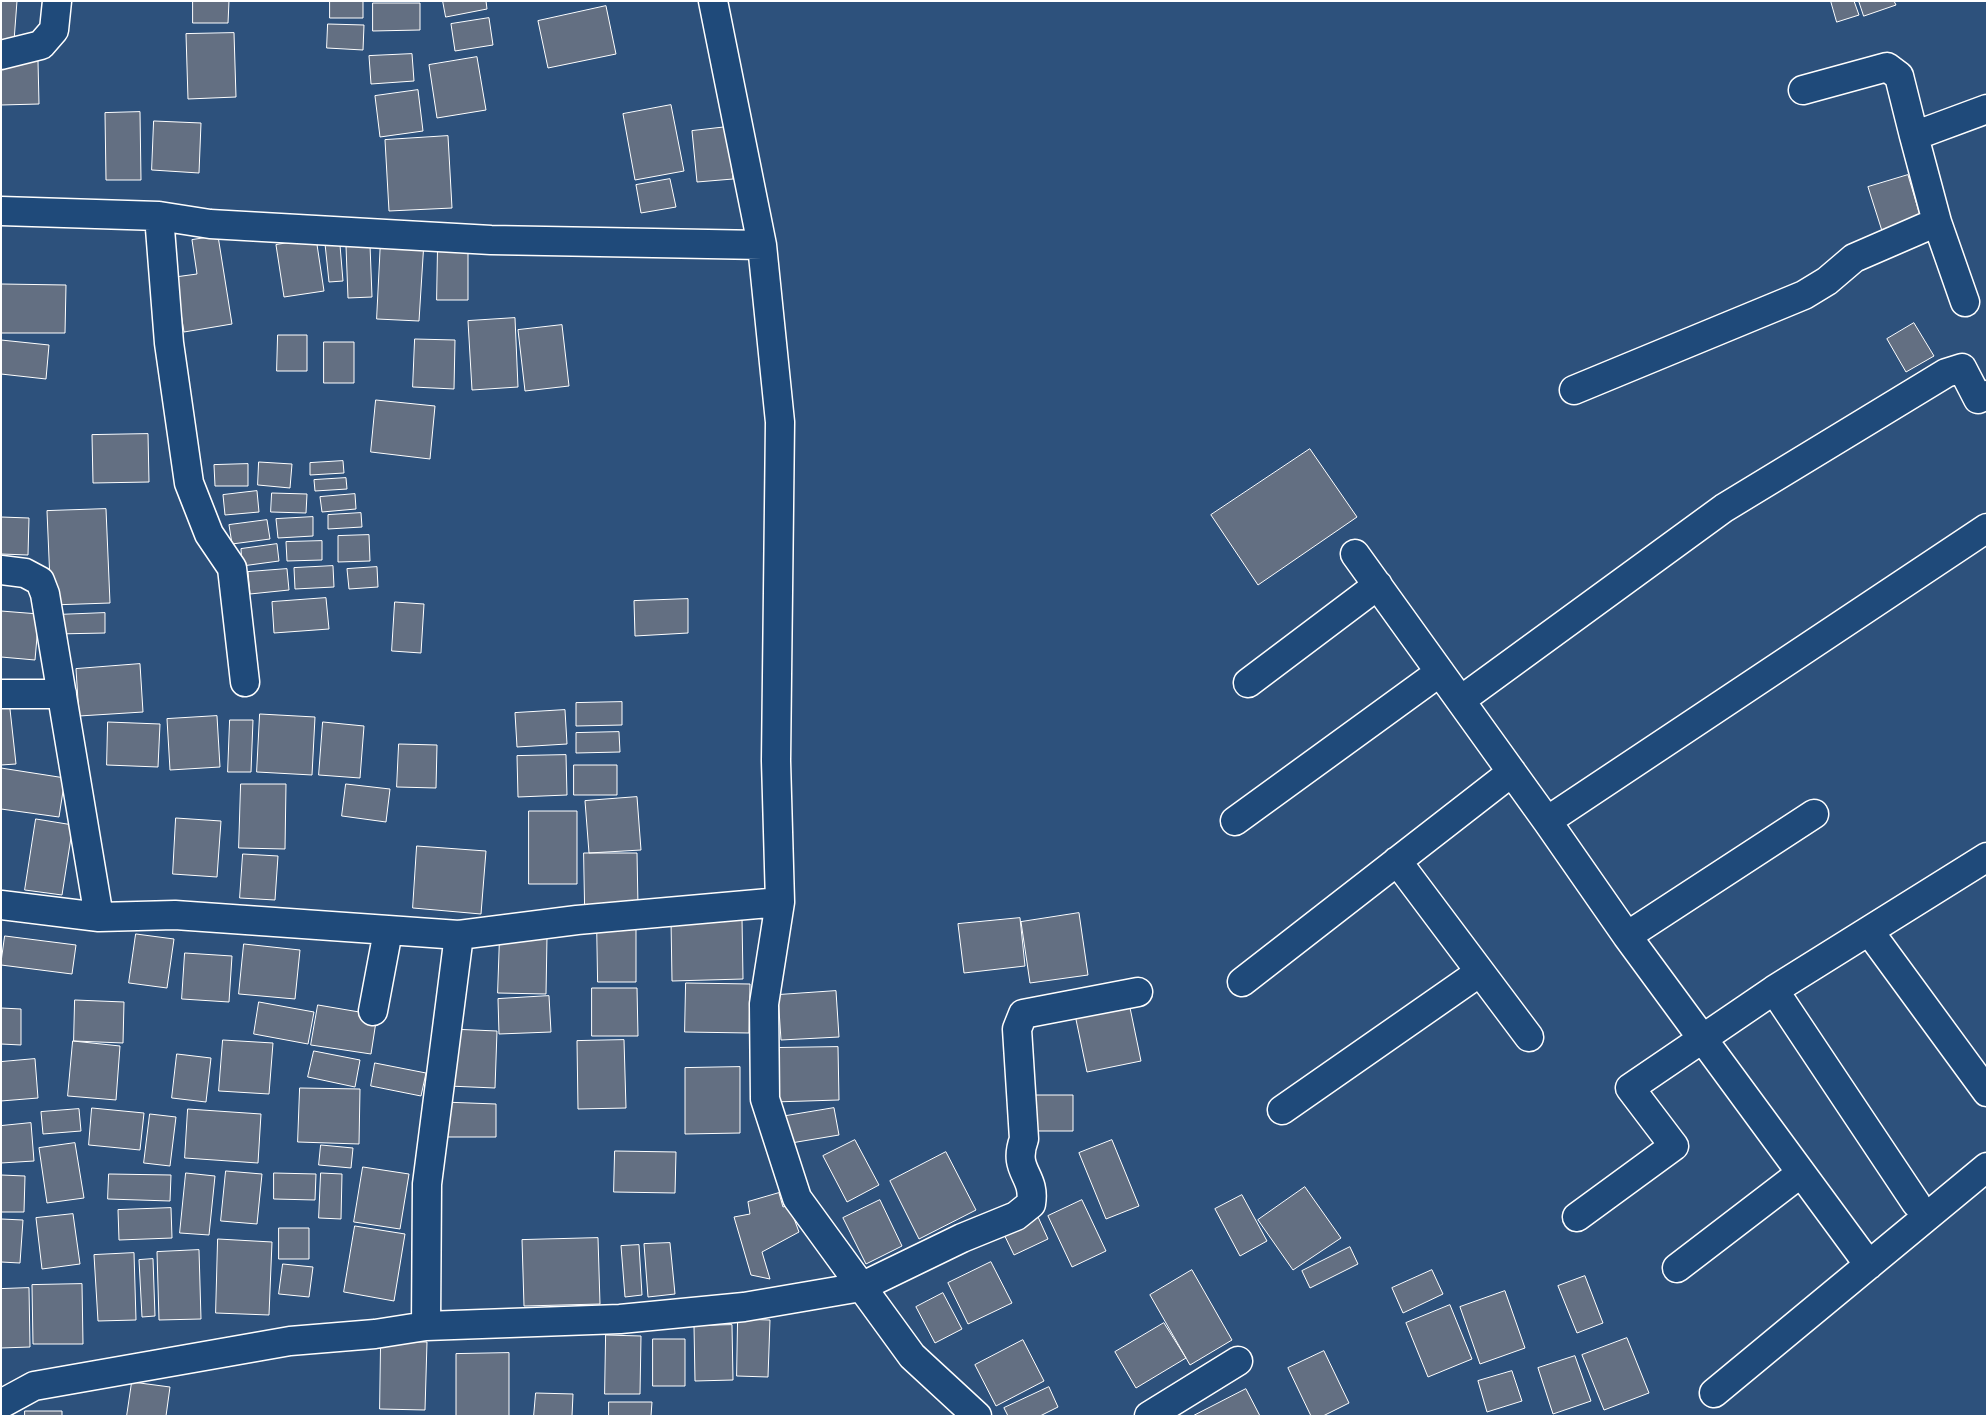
<!DOCTYPE html>
<html>
<head>
<meta charset="utf-8">
<style>
	body { margin:0 }
	#map { position:relative; width:1988px; height:1417px; overflow:hidden; background:#2d517c; font-family:Kalam,sans-serif }
	canvas { display:block }
	.frame { position:absolute; inset:0; border:2px solid #fff; pointer-events:none }
</style>
</head>
<body>
<div id="map">
<canvas width="1988" height="1417"></canvas>
<div class="frame"></div>
</div>
<script>
const g = document.querySelector('canvas').getContext('2d');
g.lineJoin = 'round';
function fillPath(path, color) { g.fillStyle = color; g.fill(path, 'evenodd'); }
function stroke(path, color, width, dash) { g.strokeStyle = color; g.lineWidth = width; g.lineCap = dash ? 'butt' : 'round'; g.setLineDash(dash || []); g.stroke(path); }
const building = new Path2D(`
	M1,1H17L14,41L1,40Z
	M193,1H229L228,23H193Z
	M330,1H363V18H330Z
	M443,1H486L487,9L446,17Z
	M1831,1H1854L1859,15L1837,22Z
	M1859,1H1894L1896,5L1864,16Z
	M373,3H420V30L373,31Z
	M606,6L616,54L548,68L538,21Z
	M489,18L493,45L455,51L451,24Z
	M328,24L364,25L363,50L327,48Z
	M234,33L236,97L188,99L186,34Z
	M412,54L414,81L371,84L369,56Z
	M477,57L486,110L437,118L429,65Z
	M38,61L39,104L1,105V62Z
	M418,90L423,131L380,137L375,96Z
	M671,105L684,171L635,180L623,114Z
	M140,112L141,180H106L105,113Z
	M154,121L201,123L199,173L152,170Z
	M727,127L733,179L697,182L692,131Z
	M448,136L452,208L389,211L385,140Z
	M1908,175L1922,222L1883,234L1868,187Z
	M670,179L676,207L641,213L636,185Z
	M339,233L343,281L329,282L324,234Z
	M218,236L232,324L184,332L175,277L197,274L192,240Z
	M316,238L324,291L284,297L276,245Z
	M381,239L424,241L419,321L377,319Z
	M438,244H468V300H437Z
	M370,245L372,297L348,298L346,246Z
	M1,284L66,285L65,333H1Z
	M515,318L518,387L472,390L468,321Z
	M1914,323L1934,356L1906,372L1887,339Z
	M562,325L569,386L525,391L518,330Z
	M278,335H307V371H277Z
	M415,339L455,340L454,389L413,387Z
	M1,340L49,345L46,379L1,374Z
	M324,342H354V383H324Z
	M376,400L435,406L430,459L371,452Z
	M148,434L149,482L93,483L92,435Z
	M1310,449L1357,517L1258,585L1211,515Z
	M343,461L344,473L310,475V463Z
	M259,462L292,464L290,488L258,485Z
	M248,464V486H215L214,465Z
	M346,478L347,489L315,491L314,480Z
	M257,491L259,512L225,515L223,495Z
	M272,493L307,494L306,513L271,512Z
	M355,494L356,509L322,512L320,497Z
	M106,509L110,603L51,605L47,511Z
	M361,513L362,527L328,529V515Z
	M1,517L29,518L28,555L1,554Z
	M313,517V536L278,538L276,519Z
	M267,520L270,539L232,544L229,525Z
	M369,535L370,561L338,562V536Z
	M322,541V560L287,561L286,542Z
	M277,544L279,561L242,566L241,549Z
	M333,566L334,587L295,589L294,568Z
	M377,567L378,587L349,589L347,569Z
	M287,569L289,590L250,594L248,572Z
	M326,598L329,629L274,633L272,602Z
	M688,599V633L635,636L634,601Z
	M395,602L424,604L421,653L392,651Z
	M1,611L39,614L35,660L1,657Z
	M105,613V633L56,634L55,615Z
	M140,664L143,712L79,716L76,669Z
	M9,700L16,764L1,765V701Z
	M622,702V725L576,726V703Z
	M565,710L567,744L517,747L515,713Z
	M260,714L315,717L312,775L257,772Z
	M217,716L220,767L170,770L167,719Z
	M230,720H253L251,772H228Z
	M108,722L160,724L158,767L107,765Z
	M323,722L364,726L360,778L319,775Z
	M619,732L620,752L576,753V733Z
	M399,744L437,745L436,788L397,787Z
	M566,755L567,795L518,797L517,756Z
	M574,765H617V795H574Z
	M1,768L65,778L59,817L1,809Z
	M241,784H286L285,849L239,848Z
	M346,784L390,789L386,822L342,816Z
	M637,797L641,850L589,853L585,801Z
	M529,811H577V884H529Z
	M176,818L221,821L217,877L173,874Z
	M36,819L73,825L62,895L25,890Z
	M417,846L486,851L481,914L413,908Z
	M584,853H637L638,906L585,907Z
	M243,854L278,856L275,900L240,898Z
	M1079,913L1088,975L1030,983L1021,922Z
	M742,918L743,979L672,981L671,920Z
	M1020,918L1025,966L964,973L958,924Z
	M597,922H636V982H598Z
	M136,934L174,939L167,988L129,983Z
	M500,935L547,937L546,994L498,993Z
	M5,936L76,945L72,974L1,965Z
	M244,944L300,950L295,999L239,994Z
	M185,953L232,956L229,1002L182,999Z
	M686,983L750,984L749,1033L685,1032Z
	M592,988H637L638,1036H592Z
	M836,991L839,1037L781,1040L778,995Z
	M549,996L551,1032L499,1034L498,999Z
	M1128,998L1141,1061L1087,1072L1074,1010Z
	M75,1000L124,1002L123,1043L74,1041Z
	M259,1002L314,1012L308,1044L254,1034Z
	M318,1005L377,1015L371,1054L311,1045Z
	M1,1008L21,1009V1045L1,1044Z
	M450,1029L497,1031L495,1088L448,1086Z
	M223,1040L273,1043L269,1094L219,1091Z
	M624,1040L626,1108L578,1109L577,1041Z
	M73,1041L120,1046L116,1100L68,1096Z
	M838,1047L839,1100L773,1102L772,1048Z
	M314,1051L360,1060L355,1087L308,1077Z
	M177,1054L211,1058L206,1102L172,1098Z
	M35,1059L38,1098L1,1101V1062Z
	M375,1063L426,1073L421,1096L371,1086Z
	M740,1067V1133L685,1134V1068Z
	M300,1088L360,1089L359,1144L298,1142Z
	M1028,1095H1073V1131H1028Z
	M443,1102L496,1104V1137H442Z
	M92,1108L144,1113L140,1150L89,1145Z
	M834,1108L839,1135L785,1144L780,1117Z
	M79,1109L81,1131L43,1134L41,1112Z
	M188,1109L261,1114L258,1163L185,1158Z
	M150,1114L176,1117L170,1166L144,1163Z
	M31,1123L34,1161L1,1163V1126Z
	M855,1140L879,1185L847,1202L823,1156Z
	M1112,1140L1139,1206L1106,1219L1079,1153Z
	M75,1143L84,1198L47,1203L39,1148Z
	M321,1145L353,1148L351,1168L319,1165Z
	M615,1151L676,1152L675,1193L614,1192Z
	M946,1152L976,1210L919,1239L890,1181Z
	M363,1167L409,1174L400,1229L354,1222Z
	M226,1171L262,1174L257,1224L221,1221Z
	M186,1173L215,1176L209,1235L180,1233Z
	M274,1173L316,1174L315,1200L274,1199Z
	M321,1173L342,1174L341,1219L319,1218Z
	M109,1174L171,1175L170,1201L108,1199Z
	M1,1175L25,1176L24,1212H1Z
	M1305,1187L1341,1238L1293,1270L1258,1220Z
	M779,1193L783,1207L789,1205L799,1232L762,1252L770,1279L751,1275L734,1217L750,1214L748,1202Z
	M1242,1195L1267,1241L1240,1256L1215,1209Z
	M880,1200L902,1246L866,1264L843,1218Z
	M1082,1200L1106,1251L1072,1267L1048,1216Z
	M171,1208L172,1238L119,1240L118,1210Z
	M1034,1208L1048,1239L1014,1255L999,1224Z
	M73,1214L80,1264L42,1269L36,1218Z
	M1,1219L23,1220L20,1263L1,1262Z
	M355,1226L405,1234L394,1301L344,1292Z
	M279,1228H309V1259H279Z
	M598,1238L600,1304L524,1306L522,1240Z
	M218,1239L272,1242L269,1315L216,1313Z
	M670,1243L675,1294L648,1297L644,1244Z
	M639,1245L642,1295L625,1297L621,1246Z
	M1350,1247L1358,1264L1310,1288L1302,1271Z
	M199,1250L201,1319L159,1320L157,1252Z
	M134,1253L136,1320L98,1321L94,1255Z
	M153,1259L155,1316L142,1317L139,1260Z
	M991,1262L1012,1303L968,1324L948,1283Z
	M283,1264L313,1267L309,1297L279,1294Z
	M1192,1270L1232,1340L1190,1365L1150,1295Z
	M1432,1270L1443,1294L1403,1313L1392,1288Z
	M1585,1276L1603,1323L1577,1333L1558,1286Z
	M82,1284L83,1344H33L32,1285Z
	M29,1288L30,1347L1,1348V1289Z
	M1505,1291L1525,1348L1480,1364L1460,1307Z
	M943,1293L962,1329L935,1343L916,1307Z
	M1450,1305L1472,1359L1428,1377L1406,1323Z
	M738,1319L770,1320L768,1377L737,1376Z
	M1164,1323L1186,1358L1136,1388L1115,1352Z
	M732,1325L733,1380L695,1381L694,1326Z
	M606,1335L641,1336L640,1394H605Z
	M1627,1338L1649,1393L1604,1410L1582,1355Z
	M653,1339H685V1386H653Z
	M1023,1340L1044,1381L996,1406L975,1365Z
	M381,1341L427,1342L425,1410L380,1409Z
	M1324,1351L1349,1403L1323,1416H1311L1288,1368Z
	M509,1353V1416H456V1354Z
	M1575,1356L1591,1401L1553,1414L1538,1368Z
	M1512,1371L1522,1401L1487,1412L1478,1381Z
	M132,1382L170,1387L166,1416H127Z
	M1049,1387L1058,1407L1040,1416H1008L1004,1408Z
	M1246,1389L1260,1416H1193Z
	M536,1393L573,1394L572,1416H534Z
	M609,1402H652L651,1416H609Z
	M25,1411H62V1416H25Z`);
fillPath(building, '#636f82');
stroke(building, '#fff', 1);
const street = new Path2D(`
	M713,1L762,245L780,422L776,761L780,902L764,1004L765,1099L797,1198L912,1356L977,1416
	M1,55L41,45L54,30L57,1
	M1803,90L1887,67L1899,76L1914,136
	M1,211L159,216L210,224L491,240L762,245
	M159,216L169,343L189,483L209,534L232,568L245,682
	M1965,302L1937,222L1914,136L1987,109
	M1574,390L1804,295L1827,281L1854,258L1937,222
	M1355,554L1547,821L1987,528
	M1,570L25,573L40,581L45,594L99,917
	M1248,683L1378,585
	M1,694H62
	M1461,700L1724,508L1946,373L1962,368L1978,399L1987,395
	M1235,821L1440,672
	M1547,821L1627,936L1814,814
	M1397,861L1529,1037
	M1,905L99,917L175,915L459,935L577,920L780,902
	M1869,931L1987,1092
	M1627,936L1869,1265
	M1242,982L1512,772
	M1774,990L1987,857
	M373,1011L388,931
	M1282,1110L1480,972
	M1577,1217L1674,1146L1630,1088L1774,990L1916,1203
	M1677,1268L1801,1173
	M426,1326L427,1184L459,935
	M1714,1393L1987,1167
	M1,1404L34,1386L290,1341L375,1334L426,1326L620,1319L744,1307L861,1287L962,1238L1016,1216L1031,1204C1036,1174 1012,1172 1024,1139L1017,1029L1023,1014L1138,992
	M1149,1416L1238,1361`);
stroke(street, '#fff', 31);
stroke(street, '#1f4a7a', 28);
</script>
</body>
</html>
